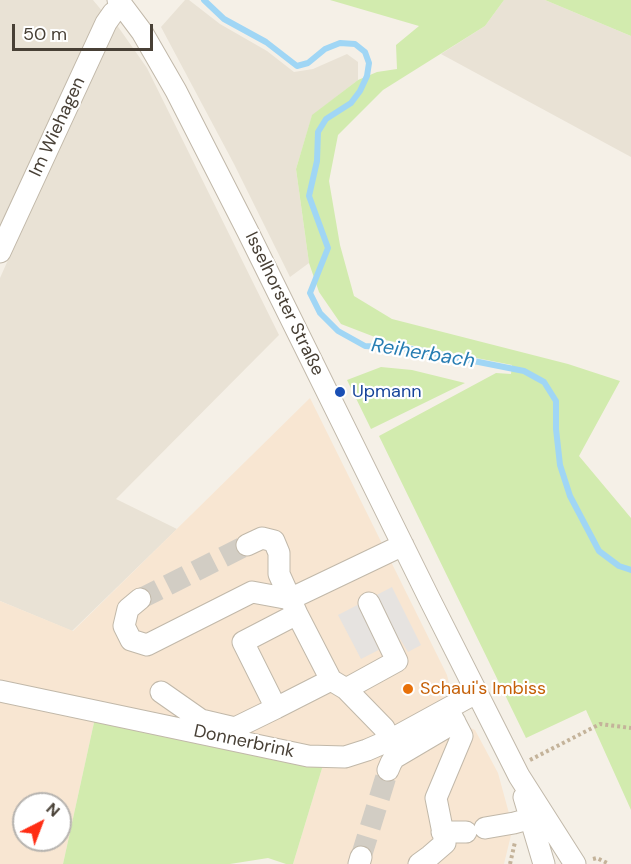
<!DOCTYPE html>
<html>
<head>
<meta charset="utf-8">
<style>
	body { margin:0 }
	#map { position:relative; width:631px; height:864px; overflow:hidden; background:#f5f0e7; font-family:"DM Sans",sans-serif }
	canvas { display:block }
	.north { position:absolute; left:12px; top:792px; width:60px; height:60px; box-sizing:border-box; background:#fff; border:2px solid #b6b3af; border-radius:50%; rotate:42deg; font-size:16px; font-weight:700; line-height:24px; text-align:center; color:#484036 }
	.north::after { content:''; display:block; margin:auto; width:21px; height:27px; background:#ff2d14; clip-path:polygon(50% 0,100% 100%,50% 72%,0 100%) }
	.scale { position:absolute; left:12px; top:24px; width:141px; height:27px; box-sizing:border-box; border:3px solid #484036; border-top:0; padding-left:8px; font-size:18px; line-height:21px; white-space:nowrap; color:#484036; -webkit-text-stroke:4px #fff; paint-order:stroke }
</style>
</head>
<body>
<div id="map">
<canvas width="631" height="864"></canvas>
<div class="north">N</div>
<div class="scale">50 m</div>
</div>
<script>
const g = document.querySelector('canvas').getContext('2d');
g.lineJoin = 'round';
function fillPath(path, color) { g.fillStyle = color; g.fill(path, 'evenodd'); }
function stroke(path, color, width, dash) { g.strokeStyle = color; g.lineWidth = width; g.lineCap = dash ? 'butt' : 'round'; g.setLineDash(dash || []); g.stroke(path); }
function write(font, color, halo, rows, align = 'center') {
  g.font = font + ' "DM Sans",sans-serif'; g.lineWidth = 4.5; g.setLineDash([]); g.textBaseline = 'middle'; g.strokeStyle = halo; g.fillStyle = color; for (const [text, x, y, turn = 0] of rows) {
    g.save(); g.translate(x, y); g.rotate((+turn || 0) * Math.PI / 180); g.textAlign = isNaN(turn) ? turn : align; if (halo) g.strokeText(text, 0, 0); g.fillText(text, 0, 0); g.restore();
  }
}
fillPath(new Path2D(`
	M0,0H93L103,12L0,239Z
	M185,0H189L220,24L267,51L294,72L313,69L347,54L358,62V80L312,116L296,169L309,263L290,277L234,164L161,27Z
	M504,0H545L631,36V157L441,54L485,26Z
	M114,21L147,68L279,335L116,499L177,529L72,631L0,601V278Z`), '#e9e2d5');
fillPath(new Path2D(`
	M310,398L447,675L449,683L447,693L438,705L363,742L338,749H319L0,682V601L73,631Z
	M0,699L95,718L63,864H0ZM24,804H60V840H24Z
	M449,718L475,730L498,773L510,817L511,835L504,864H293L323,765Z`), '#f8e6d2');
fillPath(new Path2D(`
	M330,0H504L485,26L383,90L338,135L329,181L340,245L354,296L392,319L568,364L620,381L579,456L631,518V810L586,710L526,738L379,436L496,373L511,374L512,365L380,339L341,324L319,292L309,263L296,169L312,115L358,80L377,72L397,69L396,45L419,26Z
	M545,0H631V36Z
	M381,367L412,370L465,383L371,429L347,380Z
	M95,718L323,765L293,864H286L268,858L230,864H63Z`), '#d2ebae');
fillPath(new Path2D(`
	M392,587L421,645L408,652L400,639L361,659L338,615Z`), '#e6e3e0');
stroke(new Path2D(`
	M204,0L224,19L266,42L297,66L308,63L325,49L340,43L355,44L365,52L369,63L367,76L360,91L351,103L326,119L318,132L317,161L309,196L328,248L310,293L320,313L338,331L365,346L413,349L524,371L544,382L556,401V429L560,465L570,496L599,551L619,566L631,570`), '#a0d6f5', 6);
stroke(new Path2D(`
	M140,599L247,545
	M361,857L388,770`), '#d2cdc4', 21, [21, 10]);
const minor = new Path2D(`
	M118,0L142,32L176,91L248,232L430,600L519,776L575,864
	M0,252L106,23L113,13L122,6
	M247,545L262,538L274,541L279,553V574L297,614L331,680L346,689L384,728L390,740
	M140,599L128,609L124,626L131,640L147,645L252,592L290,599L403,545
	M297,614L243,642L276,708L331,680
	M346,689L397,661L369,603
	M0,691L308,756L345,757L367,750L390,740L476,693
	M161,692L201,720L235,728L276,708
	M388,770L391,763L394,758L455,722
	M524,797L544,864
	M485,828L514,823L543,815
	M442,832H466
	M359,864L361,857
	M419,864L430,856L445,843L436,798L462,736L448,709`);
stroke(minor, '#c1b8a9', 23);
stroke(new Path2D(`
	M530,760L600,724L631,728
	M593,859L597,858L609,864
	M510,864L515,842`), '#c4b39a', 4, [3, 3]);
stroke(minor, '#fff', 21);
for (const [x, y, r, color] of [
	[340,392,6,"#1a4fb4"],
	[408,689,6,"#e8710a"]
]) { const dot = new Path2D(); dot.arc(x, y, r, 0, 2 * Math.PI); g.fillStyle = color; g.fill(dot); stroke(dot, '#fff', 2); }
write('18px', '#484036', '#fff', [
	["Im Wiehagen",58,127,-65],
	["Isselhorster Straße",284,304,64],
	["Donnerbrink",244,742,12]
]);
write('18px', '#164399', '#fff', [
	["Upmann",352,392]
], 'left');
write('18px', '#c56008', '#fff', [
	["Schaui's Imbiss",420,689]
], 'left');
write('italic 20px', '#277db2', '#fff', [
	["Reiherbach",423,354,9]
]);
</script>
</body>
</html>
